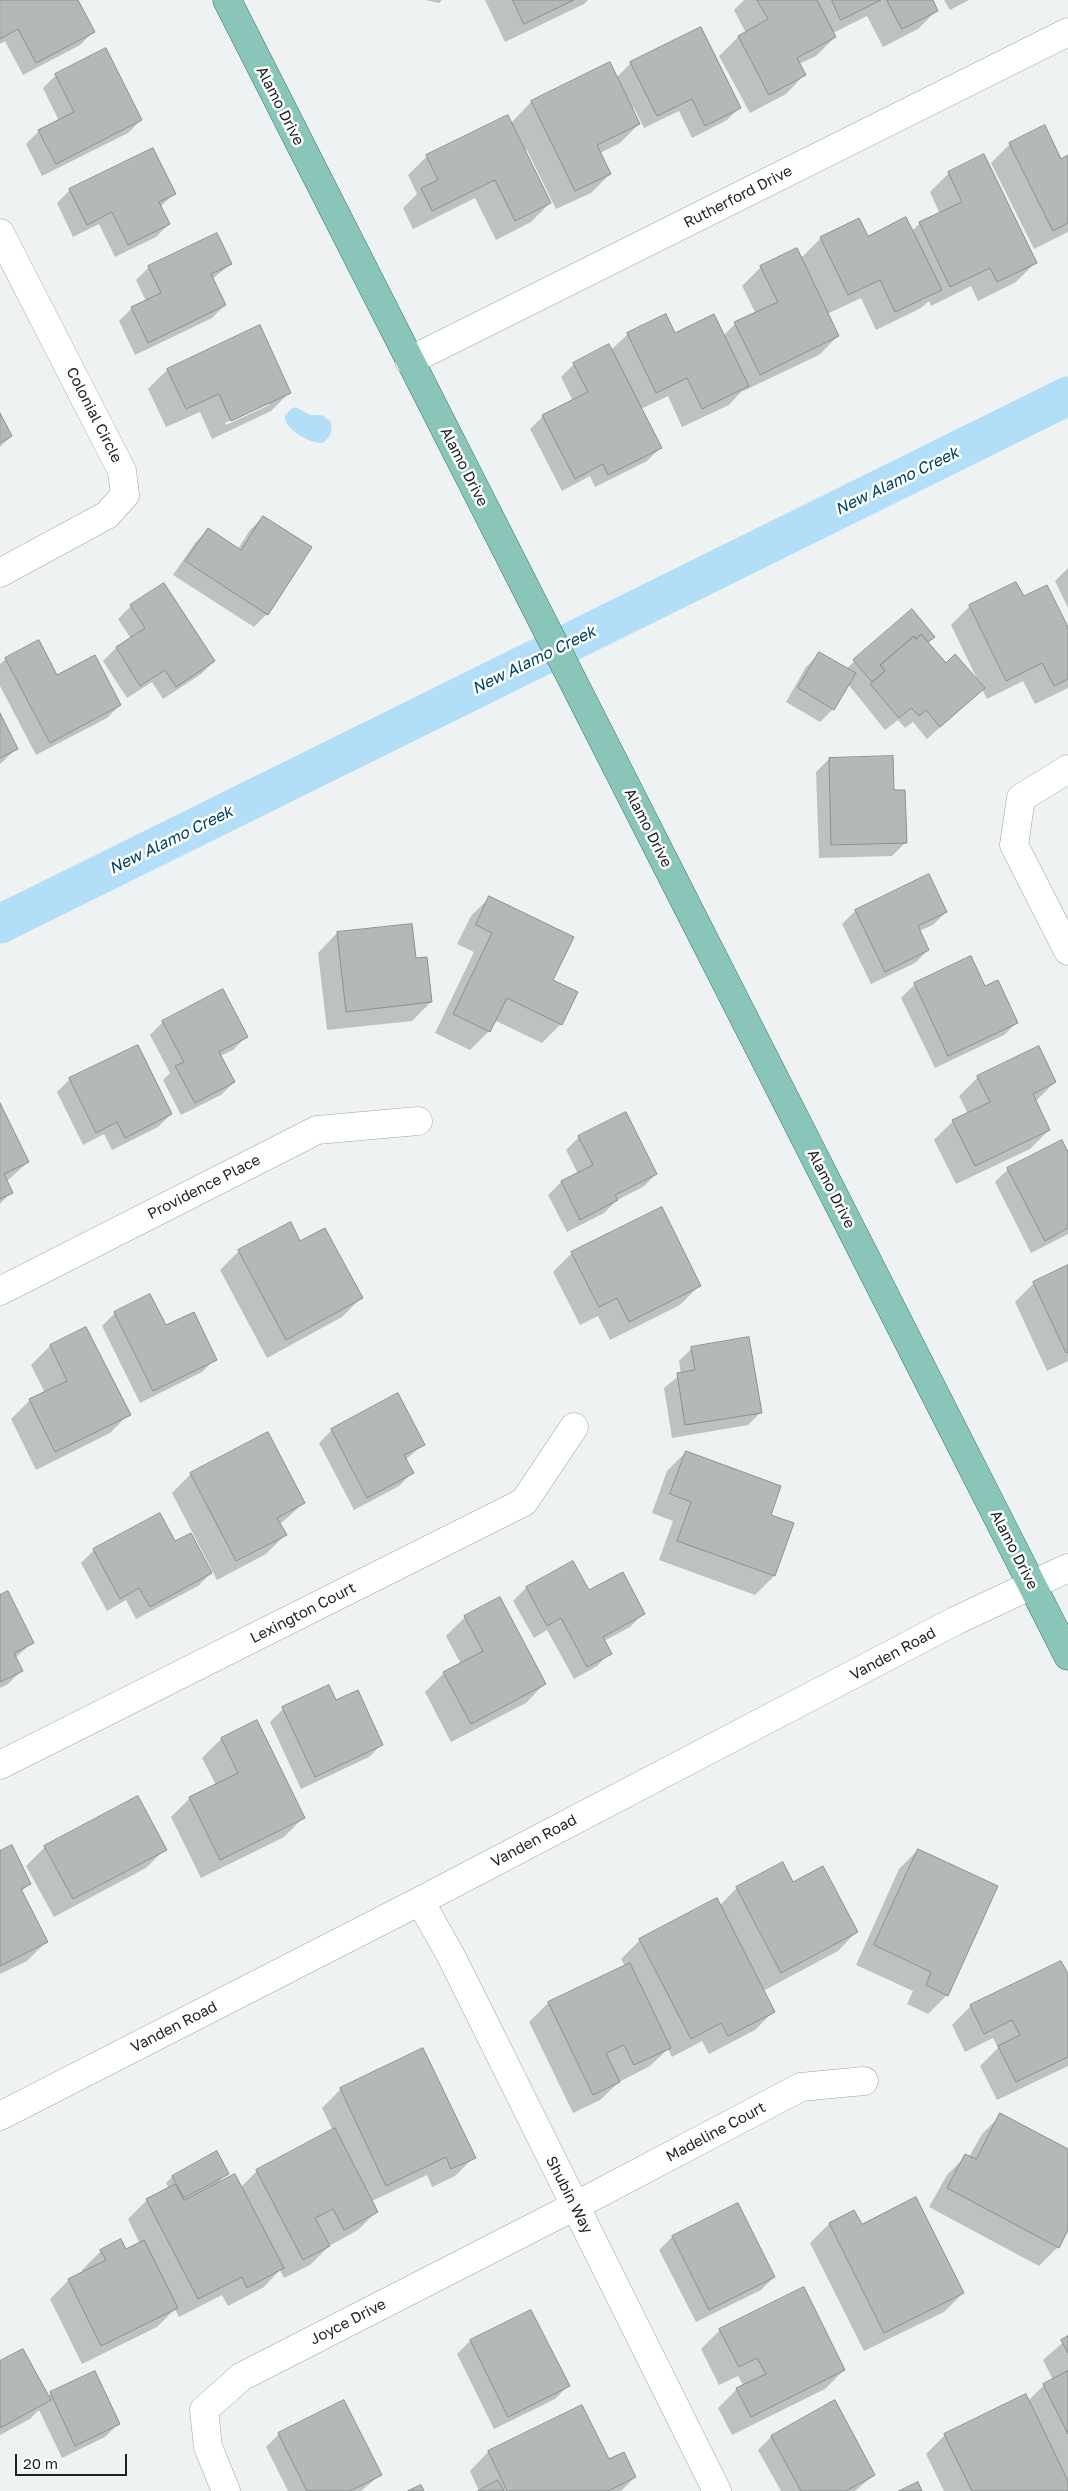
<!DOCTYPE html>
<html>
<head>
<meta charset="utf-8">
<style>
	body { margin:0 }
	#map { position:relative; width:1068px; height:2491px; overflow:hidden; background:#eef2f2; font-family:"Golos Text",sans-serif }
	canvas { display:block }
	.scale { position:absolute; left:15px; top:2454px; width:112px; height:22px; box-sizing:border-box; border:2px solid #1f2020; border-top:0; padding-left:6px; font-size:15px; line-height:18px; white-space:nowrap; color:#1f2020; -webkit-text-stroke:4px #fdffff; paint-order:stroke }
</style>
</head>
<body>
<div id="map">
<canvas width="1068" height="2491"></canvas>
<div class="scale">20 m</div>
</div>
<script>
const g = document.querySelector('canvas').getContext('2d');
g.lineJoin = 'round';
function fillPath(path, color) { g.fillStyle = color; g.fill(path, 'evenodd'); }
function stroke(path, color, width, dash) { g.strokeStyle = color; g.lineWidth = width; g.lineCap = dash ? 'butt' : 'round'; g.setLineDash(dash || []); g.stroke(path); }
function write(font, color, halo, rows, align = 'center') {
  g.font = font + ' "Golos Text",sans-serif'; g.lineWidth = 5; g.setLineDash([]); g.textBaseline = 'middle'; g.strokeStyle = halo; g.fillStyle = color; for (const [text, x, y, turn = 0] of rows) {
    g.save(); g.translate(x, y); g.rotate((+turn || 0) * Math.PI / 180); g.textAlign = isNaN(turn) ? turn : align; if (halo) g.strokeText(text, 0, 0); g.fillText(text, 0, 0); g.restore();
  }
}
fillPath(new Path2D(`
	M296,407L310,415H322L330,421C334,430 330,437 323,443C311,444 284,430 285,416L291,409Z`), '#b3def8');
fillPath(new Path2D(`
	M0,0H76L93,32L80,45L23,75L5,41L0,44Z
	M426,0H442L439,3Z
	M485,0H588L584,4L505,42Z
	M744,0H932L937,10L918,29L883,47L867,16L833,33L835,37L816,56L799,64L804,75L786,94L750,113L719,56L738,37L746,33L734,10Z
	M944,0H969L950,10Z
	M700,29L740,107L727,120L692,138L679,111L644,128L634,108L631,109L639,124L620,143L600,153L610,174L591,193L556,209L527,150L524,151L550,203L531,222L496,240L475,198L413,229L403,208L417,194L408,175L427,156L511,123L531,102L610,64L616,78L631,63Z
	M105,50L141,120L128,133L42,176L26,144L39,131L59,121L43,88L56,75Z
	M1010,144L1061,160L1068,157V232L1034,249L991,163Z
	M949,173L1035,263L1016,282L978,301L971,286L931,306L929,301L921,308L876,330L861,298L827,314L838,336L819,355L741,392L729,405L682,427L668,396L641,409L660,448L647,461L595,487L590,476L562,491L530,429L543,416L573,401L561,377L574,364L611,350L628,334L723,336L735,324L756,314L742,286L761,267L800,259L821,238H867L912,231L920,223L940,214L930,192Z
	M70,190L174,194L160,207L169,224L156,237L115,257L99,224L73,237L57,203Z
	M231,264L212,279L225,305L212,318L135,355L119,321L132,308L146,301L136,280L149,267Z
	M259,327L290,392L271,411L212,439L200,412L166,427L148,389L167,370ZM269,402V405L226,425L225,423Z
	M0,416L11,436L0,447Z
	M263,517L310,548L267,614L254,627L173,575L195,543L208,530L238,549L250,530Z
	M1068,568V608L1055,581Z
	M1016,583L1023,598L1068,630V688L1035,704L1023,681L987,699L982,689L927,739L913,722L905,728L898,720L885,730L848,684L833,709L820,722L786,702L806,667L819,654L846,669L912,611L933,637L927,643L946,664L978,681L951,625L970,606Z
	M164,585L214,661L201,674L163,699L152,682L127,698L103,661L116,648L131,639L118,619L131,606Z
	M6,659L57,676L120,705L107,718L36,755L0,686V664Z
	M0,716L16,749L0,764Z
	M829,759L893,792L905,843L892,856L819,858L816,772Z
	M928,876L946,912L933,925L919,931L928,950L915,963L871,984L842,924L855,911Z
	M490,897L552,980L561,1024L542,1043L494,1020L489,1031L470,1050L435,1033L474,952L457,944L471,916Z
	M411,925L415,959L431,1002L412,1021L327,1030L318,953L337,933Z
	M970,958L984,987L1017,1022L1004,1035L935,1068L901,998L914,985Z
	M163,1022L246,1037L233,1050L220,1056L234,1082L221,1095L181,1115L163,1080L170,1073L150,1035Z
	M978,1077L1055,1082L1035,1102L1049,1130L1030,1149L956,1184L934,1140L953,1121L968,1114L959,1096Z
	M70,1079L171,1114L158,1127L112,1150L104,1134L83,1145L57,1092Z
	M0,1106L28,1162L6,1182L11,1192L0,1204Z
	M579,1137L656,1174L643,1187L617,1200L604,1213L567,1232L548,1195L561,1182L578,1174L566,1150Z
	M1068,1154V1234L1031,1253L995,1182L1008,1169Z
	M300,1242L361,1298L342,1317L267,1358L220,1270L239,1251Z
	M572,1253L699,1286L680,1305L610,1340L598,1316L580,1325L553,1272Z
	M1068,1266V1361L1047,1371L1015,1302L1034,1283Z
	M115,1313L215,1359L202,1372L140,1403L102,1326Z
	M86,1328L129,1414L110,1433L36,1470L11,1419L30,1400L45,1393L31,1365L50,1346Z
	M692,1348L761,1412L748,1425L672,1438L664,1388L681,1374L679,1361Z
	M332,1430L424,1444L405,1460L412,1473L399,1486L354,1510L319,1443Z
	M267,1434L304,1503L279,1525L285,1535L266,1554L217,1580L172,1493L191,1474Z
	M686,1452L769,1516L774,1576L755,1595L659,1560L673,1521L652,1513L667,1471Z
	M174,1543L211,1573L198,1586L136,1619L126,1600L107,1611L81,1563L94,1550Z
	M526,1588L588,1591L643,1614L630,1627L604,1641L610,1653L597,1666L574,1679L547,1630L534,1638L513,1601Z
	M0,1596L32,1643L15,1658L21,1671L8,1684L0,1688Z
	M465,1617L544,1684L526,1703L451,1742L425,1692L444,1673L461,1664L446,1636Z
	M329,1687L335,1701L382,1744L369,1757L301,1789L270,1722L283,1709Z
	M256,1722L303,1818L284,1837L201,1878L171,1817L190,1798L216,1785L202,1758L221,1739Z
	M45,1847L165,1849L146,1868L54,1917L26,1866Z
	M918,1850L947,1995L928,2014L907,2004L913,1991L856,1965L899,1869Z
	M0,1852L29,1884L21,1892L46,1942L27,1961L0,1974Z
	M793,1884L856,1932L838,1951L763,1991L774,2011L755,2030L709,2054L702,2041L672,2057L668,2049L650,2066L619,2082L600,2100L573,2113L529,2022L548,2003L625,1966L621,1959L640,1940L719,1906L737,1888Z
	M1068,1977V2066L997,2100L980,2066L998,2048L993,2038L965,2052L952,2025L971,2006Z
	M341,2089L474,2157L455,2176L432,2187L427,2175L372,2201L377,2211L358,2230L329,2246L310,2265L284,2278L280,2270L264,2287L228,2306L222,2295L179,2317L175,2309L157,2327L82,2364L50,2299L69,2280L83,2272L82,2270L101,2251H125L140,2244L128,2219L147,2200L169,2189L166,2183L172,2177L227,2173L217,2184L240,2188L257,2171L333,2131L322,2108Z
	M1001,2115L1068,2150V2227L1058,2247L1039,2266L929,2207L947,2175L966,2156L969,2157L982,2134Z
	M738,2205L774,2277L761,2290L696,2322L659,2250L672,2237Z
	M829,2224L861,2226L963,2293L944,2312L864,2351L810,2243Z
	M531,2311L568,2386L555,2399L494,2429L457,2354L470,2341Z
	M720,2330L844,2370L825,2389L732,2435L718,2408L737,2389L744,2386L738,2376L719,2385L701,2349Z
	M1068,2338V2491H944L926,2454L945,2435L1028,2401L1044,2385L1053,2380L1043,2360Z
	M0,2363L47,2396L94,2373L118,2424L105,2437L62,2458L39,2410L30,2419L0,2435Z
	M834,2402L874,2475L855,2491H781L758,2450L771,2437Z
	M279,2434L380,2475L361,2491H288L266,2447Z
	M488,2452L608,2461L635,2477L621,2491H479L470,2471Z`), '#0003');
stroke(new Path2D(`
	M0,924L1068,396`), '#b3def8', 39);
const building = new Path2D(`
	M0,0H78L95,32L36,63L18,29L0,39Z
	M513,0H574L524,24Z
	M757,0H817L836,37L797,58L806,75L769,95L738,36L768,19Z
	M832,0H881L841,20Z
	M887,0H933L938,11L902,29Z
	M701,27L741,108L705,126L692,99L657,116L630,62Z
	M106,48L142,120L56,164L38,130L74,112L55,74Z
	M610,62L640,124L597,145L611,174L575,191L531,101Z
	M508,115L551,203L515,221L495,180L432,211L421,188L438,180L426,155Z
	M1045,125L1061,159L1068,155V223L1053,231L1009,143Z
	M153,148L176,194L159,202L170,224L128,245L112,212L87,225L69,189Z
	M984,154L1037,263L997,282L990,268L950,287L919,222L962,202L948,172Z
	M906,217L942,290L895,312L880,280L848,295L820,237L859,218L868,236Z
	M217,233L232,264L211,274L226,305L148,343L131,307L161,293L148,266Z
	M797,248L839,336L760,375L734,322L778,302L760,266Z
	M666,314L675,333L714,314L749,386L702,409L687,378L656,393L627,333Z
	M260,325L291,393L231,421L219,394L186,409L167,369Z
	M609,344L662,448L608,475L603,464L575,479L542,415L588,392L573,363Z
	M0,413L12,436L0,443Z
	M263,516L312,547L268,615L185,561L208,528L241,550Z
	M1016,582L1024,596L1047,585L1068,627V679L1054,686L1042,663L1006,681L969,605Z
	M164,583L215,661L176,687L165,670L140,686L116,647L145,628L130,605Z
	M912,609L935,637L928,642L921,634L916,639L914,636L880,665L885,671L872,682L853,660Z
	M921,634L946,663L955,654L985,688L940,727L926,710L919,716L911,708L899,718L870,684L885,671L880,665L914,636L916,639Z
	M39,640L57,675L95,655L121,705L50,743L5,658Z
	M819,652L856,673L834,710L798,688Z
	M0,713L18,749L0,758Z
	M893,756L894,790H905L907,843L831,845L829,758Z
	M929,874L947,912L918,926L929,950L885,972L855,910Z
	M489,896L574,937L553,980L578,992L562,1025L507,998L490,1032L453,1014L492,933L476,925Z
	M412,924L416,958L427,957L432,1002L346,1012L337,932Z
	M971,956L985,986L998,980L1018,1023L948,1056L914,983Z
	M223,989L248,1037L219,1052L235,1082L195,1103L175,1066L184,1062L162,1021Z
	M138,1045L172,1114L125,1138L117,1122L96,1133L69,1078Z
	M1039,1046L1056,1082L1033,1094L1050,1130L975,1166L952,1120L990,1102L977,1076Z
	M0,1103L29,1162L4,1174L13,1193L0,1199Z
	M626,1112L657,1174L615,1195L618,1200L580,1220L561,1181L593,1165L578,1136Z
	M1062,1140L1068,1152V1228L1045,1241L1007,1168Z
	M662,1207L701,1286L629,1322L617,1298L599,1307L571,1252Z
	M291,1222L300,1241L325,1228L363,1298L286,1340L238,1250Z
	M1068,1265V1352L1066,1353L1033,1282Z
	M150,1294L166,1325L194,1312L217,1360L153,1391L114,1312Z
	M86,1327L131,1415L55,1452L29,1399L67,1381L50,1345Z
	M749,1337L762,1413L685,1425L677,1373L695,1370L691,1347Z
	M398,1393L425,1445L404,1455L414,1473L367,1498L331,1429Z
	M268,1432L305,1503L277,1518L287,1535L236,1561L190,1473Z
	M686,1451L781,1486L771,1515L794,1523L775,1576L677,1541L691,1502L670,1494Z
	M160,1513L175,1541L191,1533L212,1573L150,1607L139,1588L120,1599L93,1549Z
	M573,1561L589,1590L623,1572L645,1614L603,1637L612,1654L587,1667L561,1618L547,1626L526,1587Z
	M8,1591L34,1643L14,1653L23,1671L0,1682V1595Z
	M500,1597L546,1684L471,1724L443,1672L483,1651L464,1616Z
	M329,1685L336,1700L358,1690L383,1745L315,1777L282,1707Z
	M257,1720L305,1818L220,1860L189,1797L238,1773L221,1738Z
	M138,1796L167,1850L73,1899L44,1846Z
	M12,1845L31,1884L21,1889L48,1942L0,1966V1851Z
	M918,1849L998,1886L948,1996L926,1985L931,1972L874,1945Z
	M783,1862L793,1882L823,1866L858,1932L781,1973L736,1887Z
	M717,1898L775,2012L728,2036L721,2023L691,2039L639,1939Z
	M1061,1961L1068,1974V2057L1016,2082L998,2046L1020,2035L1012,2020L984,2034L970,2005Z
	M630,1963L671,2048L634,2065L624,2045L606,2053L620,2082L593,2095L548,2002Z
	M423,2048L476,2158L451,2169L446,2157L386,2186L340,2088Z
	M1000,2113L1068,2149V2230L1059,2248L947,2188L965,2154L976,2159Z
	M335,2128L378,2212L344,2230L333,2209L315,2218L330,2246L303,2260L256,2170Z
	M217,2151L229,2174L184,2198L172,2176Z
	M235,2174L284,2268L247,2288L242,2277L198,2299L146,2199L175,2184L184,2200Z
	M916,2197L964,2293L884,2333L829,2223L854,2210L862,2224Z
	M738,2203L775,2277L709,2310L672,2236Z
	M121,2239L126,2249L144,2240L178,2308L101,2346L68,2279L106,2260L100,2250Z
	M804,2287L845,2370L751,2417L736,2388L766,2374L757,2358L739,2367L719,2329Z
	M531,2310L570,2386L508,2417L470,2340Z
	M1068,2336V2353L1061,2340Z
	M23,2349L51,2400L0,2428V2361Z
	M95,2371L120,2424L75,2446L50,2392Z
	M1068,2371V2434L1043,2384Z
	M1026,2394L1068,2481V2491H972L944,2434Z
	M344,2400L382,2475L350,2491H307L278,2433Z
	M835,2400L875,2475L846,2491H801L771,2436Z
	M582,2405L609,2459L624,2452L636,2477L608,2491H507L488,2451Z
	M498,2480L504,2491H478Z
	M918,2482L922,2491H899Z
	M421,2485L424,2491H408Z`);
fillPath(building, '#b4b8b9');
stroke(building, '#8b8f8f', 1);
const minor = new Path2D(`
	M0,233L122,471L125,495L107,515L0,573
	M409,361L1068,32
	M1068,769L1021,798L1014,845L1068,951
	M0,1291L317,1130L418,1121
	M0,1765L524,1502L574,1427
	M420,1901L451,1956L717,2491
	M0,2116L420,1901L955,1621L1068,1568
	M226,2491L208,2447L204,2410L241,2377L575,2206L801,2087L864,2081`);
const major = new Path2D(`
	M227,0L1068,1656`);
stroke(minor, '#a0a3a3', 29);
stroke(major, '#317365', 29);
stroke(minor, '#fff', 28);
stroke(major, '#89c6b9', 28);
write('15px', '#1f2020', '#fdffff', [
	["Alamo Drive",280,106,63],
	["Rutherford Drive",738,197,-27],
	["Colonial Circle",94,415,63],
	["Alamo Drive",464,467,63],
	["Alamo Drive",648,828,63],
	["Providence Place",204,1187,-27],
	["Alamo Drive",831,1189,63],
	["Alamo Drive",1014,1550,63],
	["Lexington Court",303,1613,-27],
	["Vanden Road",893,1654,-28],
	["Vanden Road",534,1841,-28],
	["Vanden Road",174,2027,-27],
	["Madeline Court",716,2132,-28],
	["Shubin Way",569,2195,63],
	["Joyce Drive",348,2322,-27]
]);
write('italic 16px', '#01425e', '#fdffff', [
	["New Alamo Creek",897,481,-26],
	["New Alamo Creek",534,660,-26],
	["New Alamo Creek",171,840,-26]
]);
</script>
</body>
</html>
